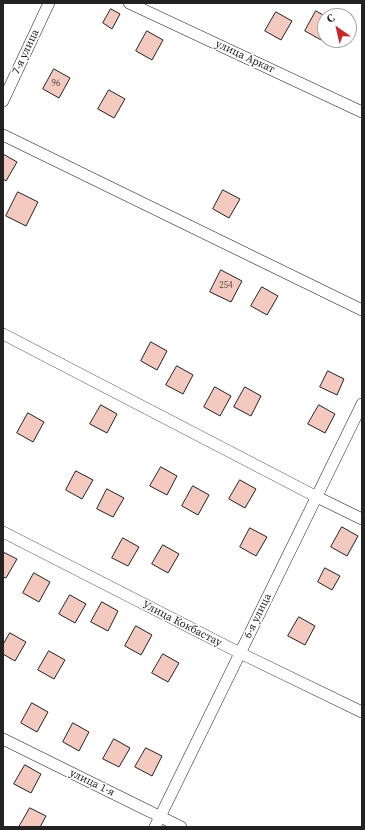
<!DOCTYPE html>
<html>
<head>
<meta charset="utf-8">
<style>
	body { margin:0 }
	#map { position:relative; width:365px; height:830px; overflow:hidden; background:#fff; font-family:"Source Serif 4",serif }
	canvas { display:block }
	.frame { position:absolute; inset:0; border:4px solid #222; pointer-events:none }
	.north { position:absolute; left:317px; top:8px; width:40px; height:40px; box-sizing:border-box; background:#fff; border:1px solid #a7a7a7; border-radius:50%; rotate:326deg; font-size:11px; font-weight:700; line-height:16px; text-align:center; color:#222 }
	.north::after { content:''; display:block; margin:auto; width:14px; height:18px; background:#c62828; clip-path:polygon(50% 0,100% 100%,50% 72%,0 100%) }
</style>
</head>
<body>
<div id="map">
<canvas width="365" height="830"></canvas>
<div class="frame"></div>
<div class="north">С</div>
</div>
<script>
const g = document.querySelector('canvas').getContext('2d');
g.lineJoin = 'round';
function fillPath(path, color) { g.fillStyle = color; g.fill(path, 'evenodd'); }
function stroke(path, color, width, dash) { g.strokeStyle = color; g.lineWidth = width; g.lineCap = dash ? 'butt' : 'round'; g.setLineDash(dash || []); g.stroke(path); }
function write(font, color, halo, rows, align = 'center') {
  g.font = font + ' "Source Serif 4",serif'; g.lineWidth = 3; g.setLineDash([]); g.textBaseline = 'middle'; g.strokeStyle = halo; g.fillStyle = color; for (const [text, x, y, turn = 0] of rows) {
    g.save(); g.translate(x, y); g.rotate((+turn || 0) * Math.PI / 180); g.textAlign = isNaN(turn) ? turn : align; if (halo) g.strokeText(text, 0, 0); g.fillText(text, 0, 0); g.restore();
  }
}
const building = new Path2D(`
	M111,9L120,14L112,29L103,23Z
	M316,11L325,16V32L321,40L305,31Z
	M276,12L292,21L281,40L265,31Z
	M147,31L163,40L152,60L136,51Z
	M54,69L70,78L59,98L43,89Z
	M109,90L125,99L114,118L98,109Z
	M3,154L17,162L6,181L3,179Z
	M223,190L240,199L229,218L213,209Z
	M18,192L38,202L26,226L6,216Z
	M221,270L242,281L231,302L210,292Z
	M262,287L278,296L267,315L251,306Z
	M151,342L167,351L157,370L141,361Z
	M177,366L193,375L183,394L166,385Z
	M328,371L344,379L337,395L320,387Z
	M215,387L231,396L220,416L204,407Z
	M245,387L261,396L251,416L234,407Z
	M101,405L117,414L107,433L90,424Z
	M319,405L335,414L325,433L308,424Z
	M28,413L44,422L33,442L17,433Z
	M161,467L177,476L167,495L150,486Z
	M76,471L93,480L82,499L66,490Z
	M240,480L256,489L245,508L229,499Z
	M193,486L209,495L198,515L182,506Z
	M107,489L124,498L113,517L97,509Z
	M342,527L358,536L347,556L331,547Z
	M250,528L267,537L256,556L240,547Z
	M123,538L139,547L128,566L112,558Z
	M163,545L179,554L168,573L152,564Z
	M3,552L17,559L6,578L3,577Z
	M325,568L340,576L332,590L318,582Z
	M34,573L50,582L39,602L23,593Z
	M70,595L86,604L75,623L59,614Z
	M102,602L118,611L108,631L91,622Z
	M299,617L315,626L305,645L288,636Z
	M136,626L152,635L141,655L125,646Z
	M10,633L26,642L15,661L3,654V645Z
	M49,651L65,660L54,679L38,670Z
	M163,654L179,663L168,682L152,673Z
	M32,703L48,712L37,732L21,723Z
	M73,723L89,732L79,751L63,742Z
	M114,739L130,748L119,767L103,759Z
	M146,748L162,756L152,776L135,767Z
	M25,765L41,774L31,793L14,784Z
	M30,808L46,816L40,827H19Z`);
fillPath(building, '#f3c9c0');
stroke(building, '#222', 1);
const minor = new Path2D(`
	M129,3L362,112
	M3,101L49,3
	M3,135L362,310
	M3,334L317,497L362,519
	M3,532L240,653L362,712
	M3,739L181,827
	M155,827L362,404`);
stroke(minor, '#222', 12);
stroke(minor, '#fff', 11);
write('9px', '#564c4a', null, [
	["96",56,84],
	["254",226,286]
]);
write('11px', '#222', '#fff', [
	["7-я улица",26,52,-65],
	["улица Аркат",245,57,25],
	["6-я улица",258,616,-64],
	["Улица Кокбастау",182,624,27],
	["улица 1-я",92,783,26]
]);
</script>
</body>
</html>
